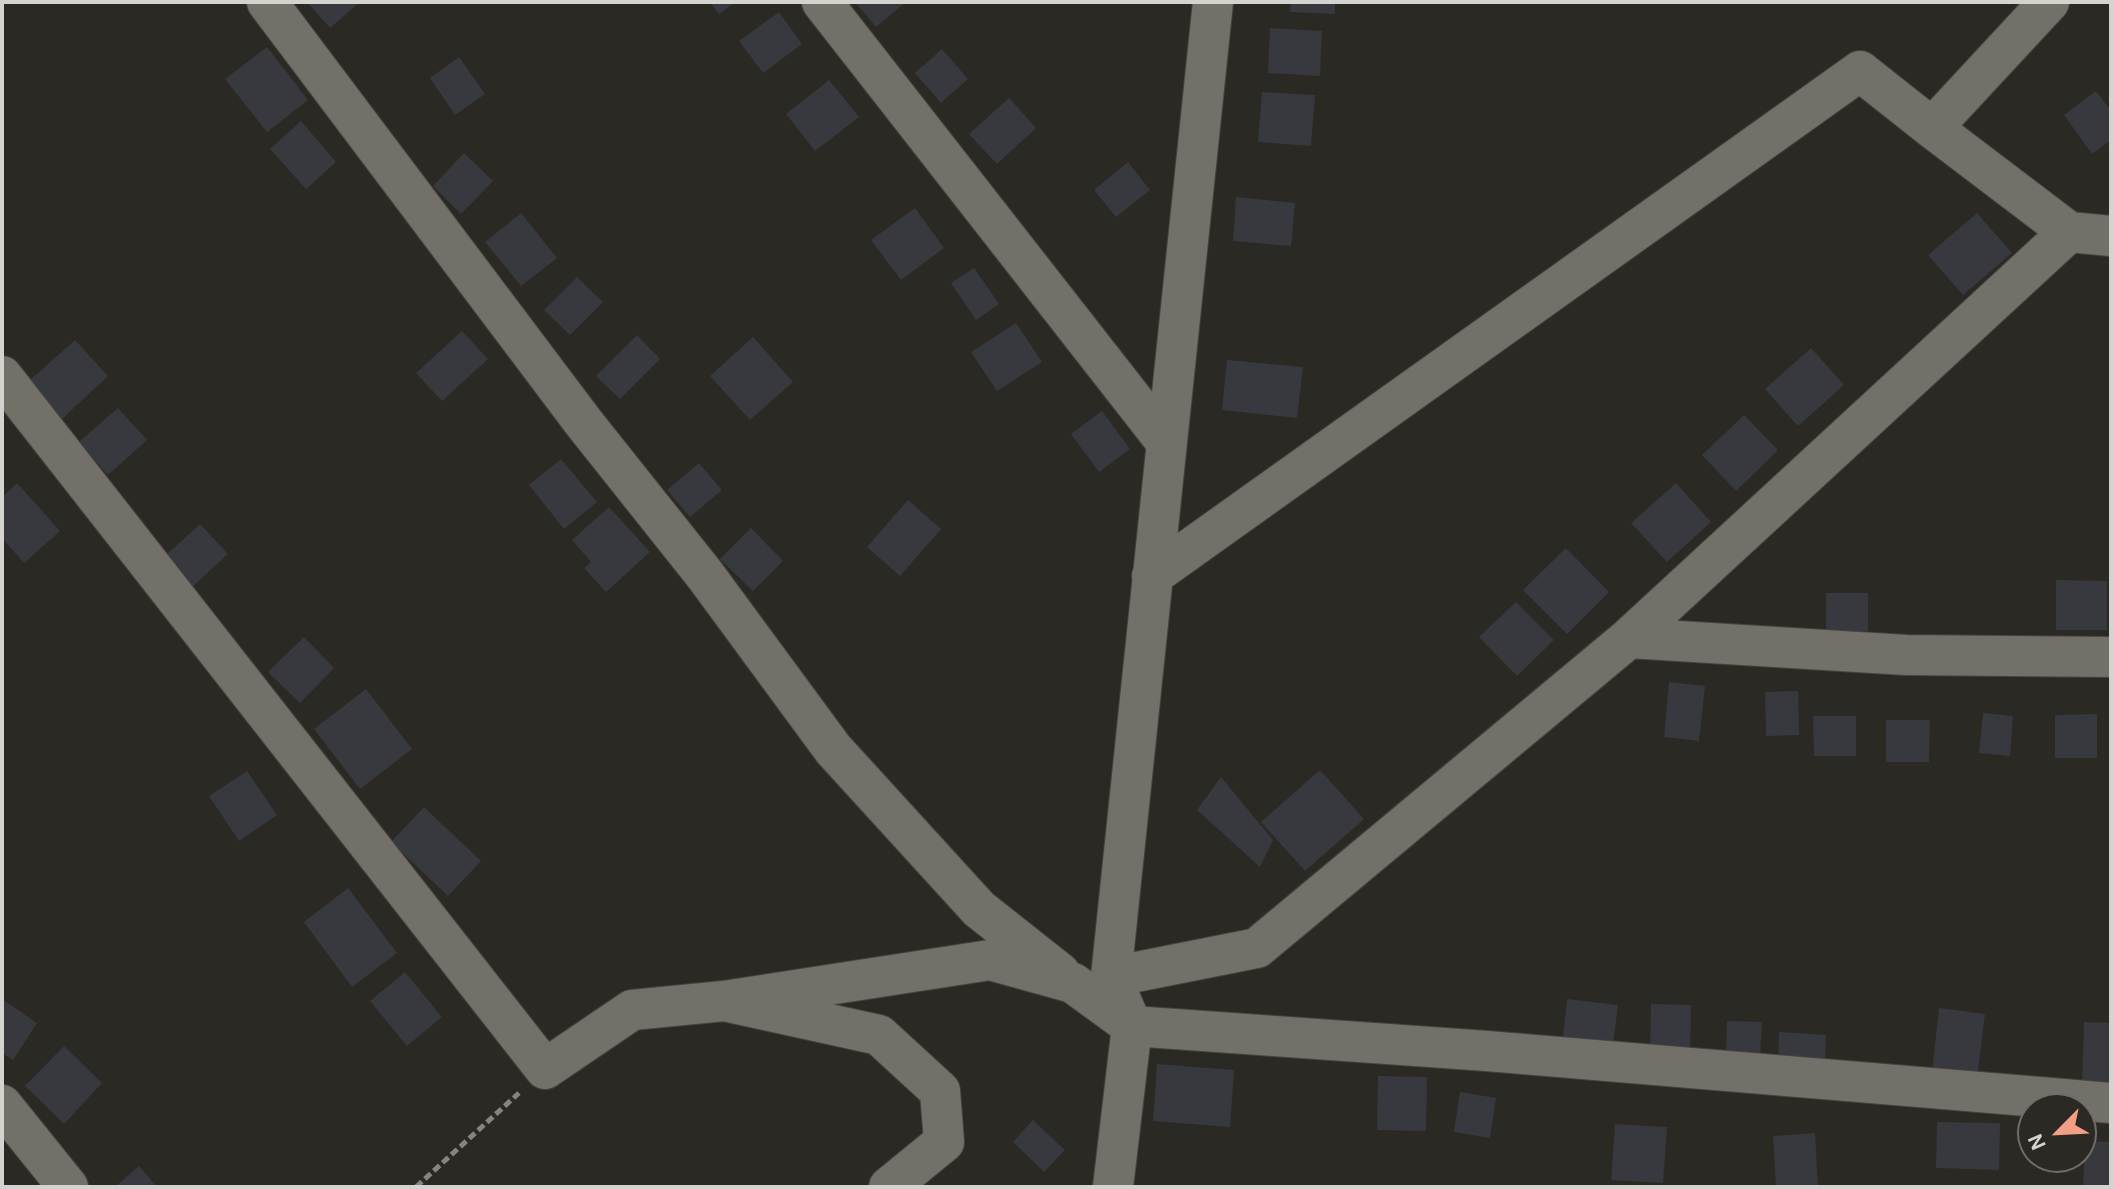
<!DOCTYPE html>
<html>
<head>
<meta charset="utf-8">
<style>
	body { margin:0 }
	#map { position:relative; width:2113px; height:1189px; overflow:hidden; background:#2b2924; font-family:Karla,sans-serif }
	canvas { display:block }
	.frame { position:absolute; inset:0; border:4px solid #d4d3d0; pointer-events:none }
	.north { position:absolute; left:2017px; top:1093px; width:80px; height:80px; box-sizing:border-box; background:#2b2924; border:2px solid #6f6d69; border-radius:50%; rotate:246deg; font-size:22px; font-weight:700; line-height:32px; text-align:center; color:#d4d3d0 }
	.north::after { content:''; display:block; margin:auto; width:28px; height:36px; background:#f39f84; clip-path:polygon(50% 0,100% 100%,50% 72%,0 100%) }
</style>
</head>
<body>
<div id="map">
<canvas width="2113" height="1189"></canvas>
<div class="frame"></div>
<div class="north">N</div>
</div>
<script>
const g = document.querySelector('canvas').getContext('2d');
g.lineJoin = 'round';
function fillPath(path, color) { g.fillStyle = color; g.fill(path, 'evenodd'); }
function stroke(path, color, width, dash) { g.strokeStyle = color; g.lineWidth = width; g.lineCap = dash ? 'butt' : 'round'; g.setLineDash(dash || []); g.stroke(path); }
fillPath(new Path2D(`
	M307,2H360L330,28Z
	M710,2H735L719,14Z
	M855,2H906L876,27Z
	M1291,2H1335V14L1290,12Z
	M779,12L802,44L763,73L739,41Z
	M1270,28L1322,31L1320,76L1268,73Z
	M267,47L308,100L267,132L225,79Z
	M942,49L968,79L941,103L915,73Z
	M459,57L485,94L455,115L430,78Z
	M829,80L859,117L815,151L786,114Z
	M2096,91L2111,111V140L2092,154L2064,115Z
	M1262,92L1315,95L1311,146L1258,142Z
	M1009,98L1036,128L997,164L969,134Z
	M301,121L336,162L306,189L270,149Z
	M464,153L493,181L461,214L433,186Z
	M1128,162L1150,190L1116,217L1094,190Z
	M1236,197L1295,203L1291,246L1233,241Z
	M915,208L944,248L901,280L871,240Z
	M521,213L557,258L521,286L485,242Z
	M1977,213L2012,253L1963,295L1928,255Z
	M974,268L999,304L976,320L951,283Z
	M577,277L603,302L570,335L544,310Z
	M1016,323L1042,362L997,391L971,352Z
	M462,331L488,359L442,401L416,373Z
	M637,335L660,359L620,399L596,376Z
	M753,337L793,382L750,420L710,376Z
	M75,340L108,376L62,419L28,382Z
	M1811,348L1844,385L1798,426L1765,389Z
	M1227,360L1303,367L1297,418L1222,410Z
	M118,408L147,440L108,475L79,442Z
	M1102,411L1130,449L1099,472L1071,434Z
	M1744,415L1778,450L1736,491L1702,455Z
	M561,459L597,502L564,529L529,485Z
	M699,463L722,490L690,517L667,490Z
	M17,483L60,531L24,563L2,538V497Z
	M1676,483L1711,522L1667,562L1631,523Z
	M908,500L941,529L900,576L867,547Z
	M609,507L650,552L606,592L584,568L591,562L572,540Z
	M200,524L228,554L192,587L164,557Z
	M751,528L783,561L753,591L720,559Z
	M1566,548L1609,592L1567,634L1523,590Z
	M2056,580L2107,581V630H2056Z
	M1826,593H1868V631H1826Z
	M1516,602L1554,640L1517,676L1479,637Z
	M304,637L334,668L300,703L268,672Z
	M1669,682L1705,686L1699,741L1664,737Z
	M366,689L412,749L360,789L314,729Z
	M1798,691L1799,735L1766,736L1765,692Z
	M1983,713L2013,716L2010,756L1979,753Z
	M2097,714V758H2055V715Z
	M1813,716H1856V756H1814Z
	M1886,720H1930L1929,762H1886Z
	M1320,770L1364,819L1305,871L1261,822Z
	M247,771L277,815L239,841L209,796Z
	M1221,777L1273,840L1260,867L1197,810Z
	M424,807L481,861L448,896L391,842Z
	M348,888L397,953L352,987L304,922Z
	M405,972L442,1017L407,1046L370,1001Z
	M2,999L37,1023L13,1060L2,1053Z
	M1567,999L1618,1005L1613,1044L1563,1038Z
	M1651,1004L1691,1005L1690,1056L1650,1055Z
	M1939,1008L1985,1014L1977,1078L1932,1073Z
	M1727,1021L1762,1022L1760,1057L1726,1055Z
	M2084,1022L2111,1023V1083L2082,1082Z
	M1779,1032L1826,1035L1825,1068L1778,1066Z
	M64,1046L102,1083L64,1124L25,1086Z
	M1157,1064L1234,1070L1230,1127L1153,1121Z
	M1378,1076L1427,1077L1426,1131L1377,1130Z
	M1460,1092L1496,1098L1490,1138L1454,1132Z
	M1033,1120L1065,1150L1044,1172L1013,1142Z
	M1937,1122L2000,1123L1999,1170L1936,1168Z
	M1615,1124L1667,1127L1663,1183L1611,1180Z
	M1815,1133L1818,1187H1776L1773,1136Z
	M2085,1141L2111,1142V1187H2083Z
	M139,1166L157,1187H115Z`), '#38393e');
const minor = new Path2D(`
	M267,2L584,423L705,575L833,749L979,909L1060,973
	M822,2L1166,442
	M2049,2L1932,128L2069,232L2111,236
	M2,376L545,1069L632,1010L724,1001
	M1152,576L1860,71L1932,128
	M1629,638L1906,655L2111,657
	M1111,977L1257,948L1629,638L2069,232
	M2,1105L68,1187
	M889,1187L944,1142L940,1091L879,1035L724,1001L990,960L1073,983L1132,1026L1487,1051L2111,1103
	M1113,1187L1132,1026L1111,977L1213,2`);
stroke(minor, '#454440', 42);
stroke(new Path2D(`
	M416,1187L519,1093`), '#868480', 5, [8, 4]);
stroke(minor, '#73706a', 40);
</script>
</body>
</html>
